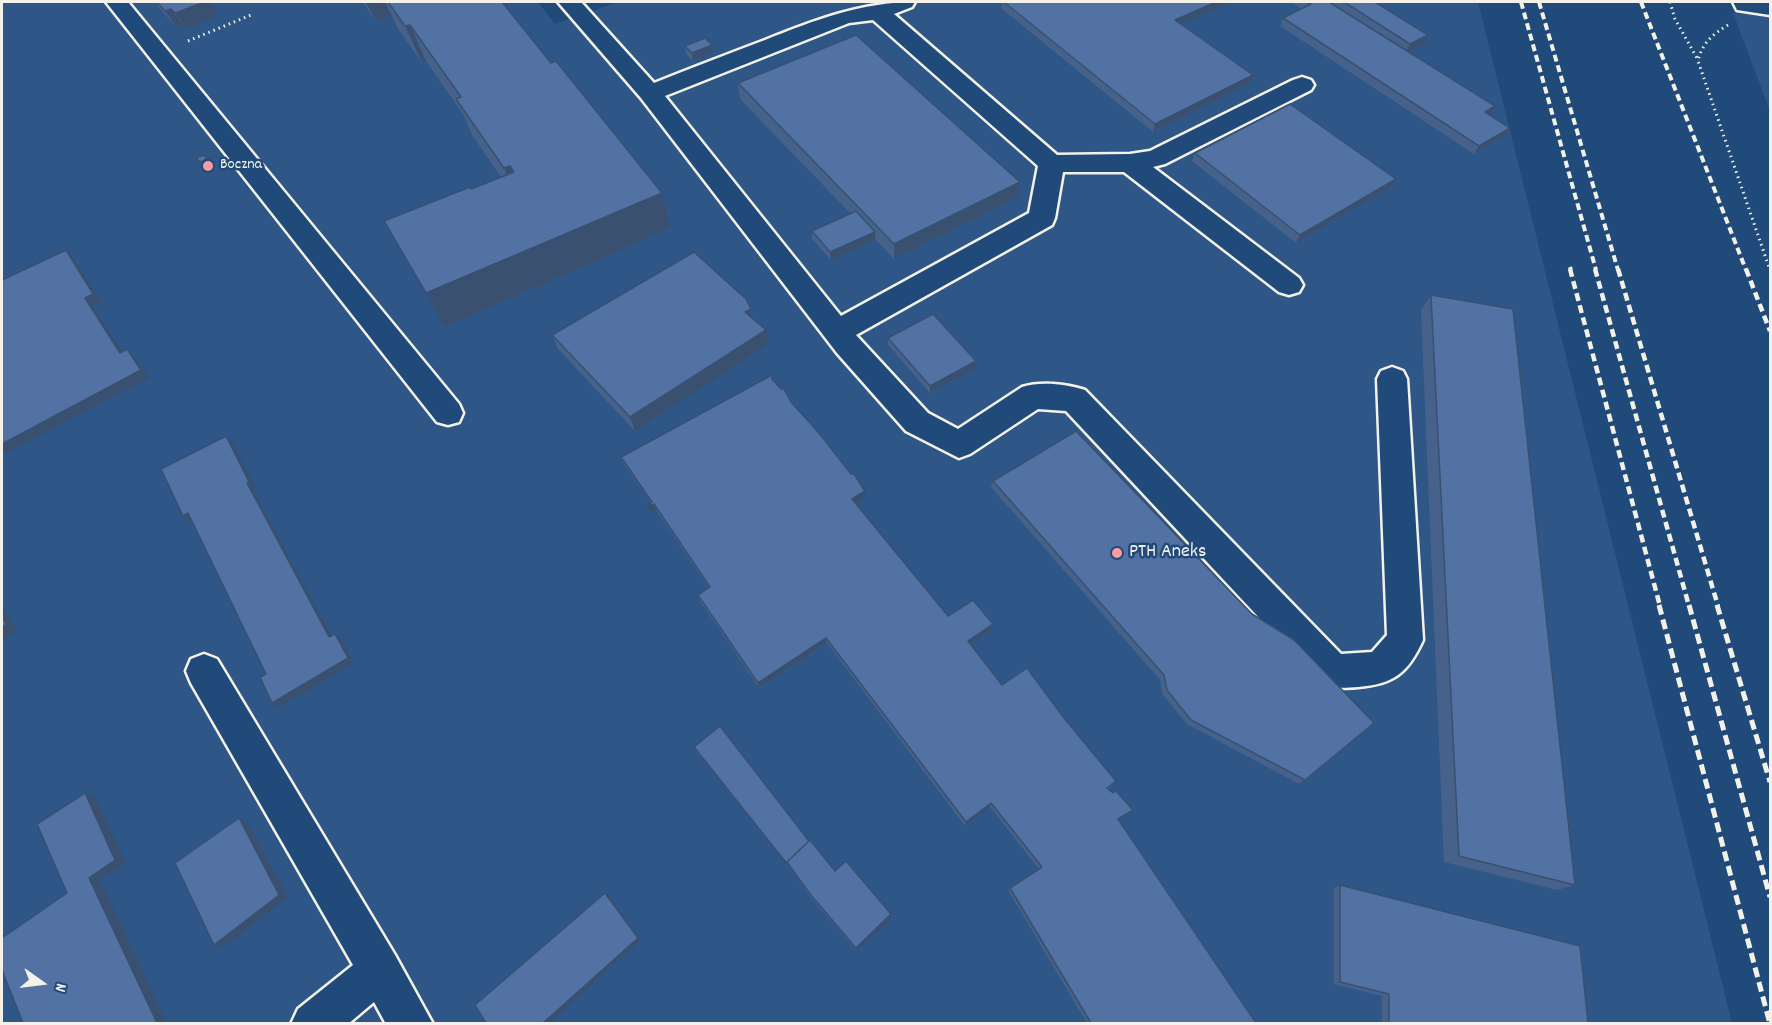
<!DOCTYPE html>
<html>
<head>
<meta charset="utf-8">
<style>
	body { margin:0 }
	#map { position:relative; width:1772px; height:1025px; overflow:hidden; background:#1f4a7a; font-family:Dekko,sans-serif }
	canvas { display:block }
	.frame { position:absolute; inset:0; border:3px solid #f4f1e8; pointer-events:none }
	.north { position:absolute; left:12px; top:953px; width:60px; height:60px; -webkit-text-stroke:4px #1f4a7a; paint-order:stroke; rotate:104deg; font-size:16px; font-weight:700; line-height:24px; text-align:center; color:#f4f1e8 }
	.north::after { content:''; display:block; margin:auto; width:21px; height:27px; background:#f4f1e8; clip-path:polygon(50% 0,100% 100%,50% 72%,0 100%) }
</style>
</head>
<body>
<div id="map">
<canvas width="1772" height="1025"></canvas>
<div class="frame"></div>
<div class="north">N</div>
</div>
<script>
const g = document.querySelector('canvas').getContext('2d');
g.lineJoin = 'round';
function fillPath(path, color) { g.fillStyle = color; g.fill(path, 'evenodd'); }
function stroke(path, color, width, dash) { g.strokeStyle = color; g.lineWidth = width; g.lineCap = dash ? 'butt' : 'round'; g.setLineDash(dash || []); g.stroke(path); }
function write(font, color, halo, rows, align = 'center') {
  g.font = font + ' Dekko,sans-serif'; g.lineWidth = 5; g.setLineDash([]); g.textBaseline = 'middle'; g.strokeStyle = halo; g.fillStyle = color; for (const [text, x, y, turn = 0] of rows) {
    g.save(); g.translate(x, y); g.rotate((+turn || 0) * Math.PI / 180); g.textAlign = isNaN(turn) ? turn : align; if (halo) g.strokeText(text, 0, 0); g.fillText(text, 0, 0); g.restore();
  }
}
fillPath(new Path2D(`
	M2,2H538L555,24L617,2H1478L1732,1023L2,1024Z
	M1733,13L1770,17V111Z`), '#2e5686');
const minor = new Path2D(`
	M106,2H128L459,404L463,413L459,422L448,425L437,422Z
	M558,2H581L654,83C691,68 728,54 765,40C815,20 862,2 915,2L912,7L894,14L1057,155L1130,154L1150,151L1293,80L1302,77L1311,80L1314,85L1311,90L1165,164L1153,167L1299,278L1303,285L1299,292L1289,295L1279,292L1124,172H1063L1055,218L1052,225L856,335L928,413L958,429L1022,387C1041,381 1066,384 1085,390L1341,654L1372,652L1387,635L1377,379L1381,371L1392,367L1403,371L1407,379L1423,640C1408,673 1394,684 1358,687C1344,688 1335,689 1321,684L1066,411L1038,409L970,454L959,458L906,431L837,353L641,98ZM873,20L1038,166L1029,213L841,316L665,96L849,23Z
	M1733,2H1770V15L1737,10Z
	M204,654L217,659L395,955L433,1024H386L374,1002L348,1024H291L298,1009L353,965L191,683L186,671L191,659Z`);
stroke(minor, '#f4f1e8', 5);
stroke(new Path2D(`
	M1670,2L1675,19L1698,60
	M1728,25C1713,34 1702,43 1698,61L1770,270
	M188,41L251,15`), '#f4f1e8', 3, [1.5, 4]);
fillPath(minor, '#1f4a7a');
stroke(new Path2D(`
	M1521,2L1596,270
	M1539,2L1618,270
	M1641,2L1746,270
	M1570,267L1571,270`), '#f4f1e8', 4, [7, 4]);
stroke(new Path2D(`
	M1570,269L1660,606
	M1595,269L1689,606
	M1618,269L1718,606
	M1746,269L1770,331`), '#f4f1e8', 4.5, [8, 4.5]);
stroke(new Path2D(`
	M1659,605L1770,1024
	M1689,605L1770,897
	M1717,605L1770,782`), '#f4f1e8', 5, [10, 5]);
fillPath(new Path2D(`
	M155,2H210L218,16L186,29L182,24L176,27L160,9Z
	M363,2H503L505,5L551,63L662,193L671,228L445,327L471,189L501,177L472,135L463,114L426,61L422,63L397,27L392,16L376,22Z
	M1002,2H1232L1182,24L1250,83L1153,132L1001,8Z
	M1291,2H1375L1424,44L1408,51L1495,106L1489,115L1505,136L1474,154L1280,26L1283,18L1302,9Z
	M685,46L713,53L693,61L686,54Z
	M738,83L1018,197L894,259L875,239V240L831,260L812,239V231L851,214L740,99Z
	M1195,153L1391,187L1296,243L1192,161Z
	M1431,295L1575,885L1557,890L1444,862L1421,310Z
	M751,309L753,319L768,345L635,431L558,349L552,335Z
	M888,338L976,368L930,393L888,345Z
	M772,379L865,498L856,504L948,616L993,624L992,630L970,644L1002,685L1113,785L1108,789L1130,814L1118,821L1256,1023H1087L1008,890L1010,888L1039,869L990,807L965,826L827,643L759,688L700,601L698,595L709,588L656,510L650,512L647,506L651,503L624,464L621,457Z
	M993,481L1252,614L1374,723L1299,784L1187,724L1163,695L1160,680L991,487Z
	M694,747L809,841L835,871L891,919L857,951L812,899L790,868L696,751Z
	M1340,885L1588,1023H1382V996L1334,984V888Z`), '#46628b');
fillPath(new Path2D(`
	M205,2H210L218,16L186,29L175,13Z
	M366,2H385L392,16L376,22Z
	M1216,2H1232L1173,28L1175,20Z
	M171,9L182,24L176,27L165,11Z
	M410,25L426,61L422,63L405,26Z
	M1428,35L1424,44L1406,52L1410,44Z
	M712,45L713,53L693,61L692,53Z
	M1253,75L1250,83L1153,132L1155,124Z
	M1495,106L1490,114L1480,120L1485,112Z
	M1510,128L1505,136L1474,154L1479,146Z
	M207,159L213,167L206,170L200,162Z
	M510,166L524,201L519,203L504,168Z
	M1396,179L1391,187L1296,243L1300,235Z
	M1020,182L1018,197L894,259V244Z
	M662,193L671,228L445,327L426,293Z
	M875,232V240L831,260L830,252Z
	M66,250L73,258L101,301L92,306L128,360L120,353L85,298Z
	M751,309L754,324L745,312Z
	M766,330L768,345L635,431L630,417Z
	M127,349L134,357L149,378L6,453L2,449V444Z
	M976,361V368L930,393V386Z
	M226,436L233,443L256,488L253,490L335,642L329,637L247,483Z
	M865,491V498L853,506L852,499Z
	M654,504L656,510L650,512L647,506Z
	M188,513L196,520L190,523L183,516Z
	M2,607L17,630L2,640Z
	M993,624L992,630L967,646L968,641Z
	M335,634L342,639L354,663L279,707L272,703Z
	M826,638L827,643L759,688L758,683Z
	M85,793L95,797L126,863L100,880L167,1023H157L89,878Z
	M991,803L990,807L965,826L966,822Z
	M1133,810L1130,814L1115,823L1118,819Z
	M239,818L247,822L288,897L223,947L214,945Z
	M605,893L609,896L641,940L549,1023H543Z
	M891,914V919L857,951L856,948Z`), '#395071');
const building = new Path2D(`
	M157,2H205L175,13L171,9L165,11Z
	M388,2H502L551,63L556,61L662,193L426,293L384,221L470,187L471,189L514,172L510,166L504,168L456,99L461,97L410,25L405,26Z
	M1004,2H1216L1175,20L1253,75L1155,124Z
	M1307,2H1329L1495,106L1485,112L1510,128L1479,146L1283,18L1311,4Z
	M1344,2H1375L1428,35L1410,44Z
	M856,35L1020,182L894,244L738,83Z
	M705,38L712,45L692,53L685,46Z
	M1290,104L1396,179L1300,235L1195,153Z
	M204,155L207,159L200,162L196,158Z
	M856,211L875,232L830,252L812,231Z
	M66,250L93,294L85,298L120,353L127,349L141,370L2,444V280Z
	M694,252L746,299L751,309L745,312L766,330L630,417L552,335Z
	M1431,295L1513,309L1575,885L1459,856Z
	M933,314L976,361L930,386L888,338Z
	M772,375V379L781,389H784L791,402L819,433L851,474H854L865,491L852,499L948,616L973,600L993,624L968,641L1002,685L1027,668L1064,718L1116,781L1107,788L1113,793L1116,791L1133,810L1118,819L1256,1023H1091L1010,888L1042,867L991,803L966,822L826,638L758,683L698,595L710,587L654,504L647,506L652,502L621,457Z
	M1076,431L1252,614L1294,640L1374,723L1305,780L1191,720L1167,690L1164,675L993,481Z
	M226,436L249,482L247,483L329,637L335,634L348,658L272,703L260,677L266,674L188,513L183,516L161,469Z
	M2,617L6,624L2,627Z
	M720,726L809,841L787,862L788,865L694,747Z
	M85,793L115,860L89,878L157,1023H23L2,970V938L67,893L37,824Z
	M239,818L279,895L214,945L175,863Z
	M810,840L835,871L846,861L891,914L856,948L810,894L787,862Z
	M1340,885L1580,946L1588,1023H1389V994L1340,982Z
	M605,893L638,938L543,1023H486L475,1005Z`);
fillPath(building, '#5172a2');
stroke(building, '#395071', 1.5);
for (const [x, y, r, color] of [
	[208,166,6,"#ff9aa2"],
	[1117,553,6,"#ff9aa2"]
]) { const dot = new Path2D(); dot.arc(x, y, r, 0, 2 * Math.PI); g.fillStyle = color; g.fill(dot); stroke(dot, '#1f4a7a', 2); }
write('16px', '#f4f1e8', '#1f4a7a', [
	["Boczna",220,166]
], 'left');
write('20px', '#f4f1e8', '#1f4a7a', [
	["PTH Aneks",1129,553]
], 'left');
</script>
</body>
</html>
